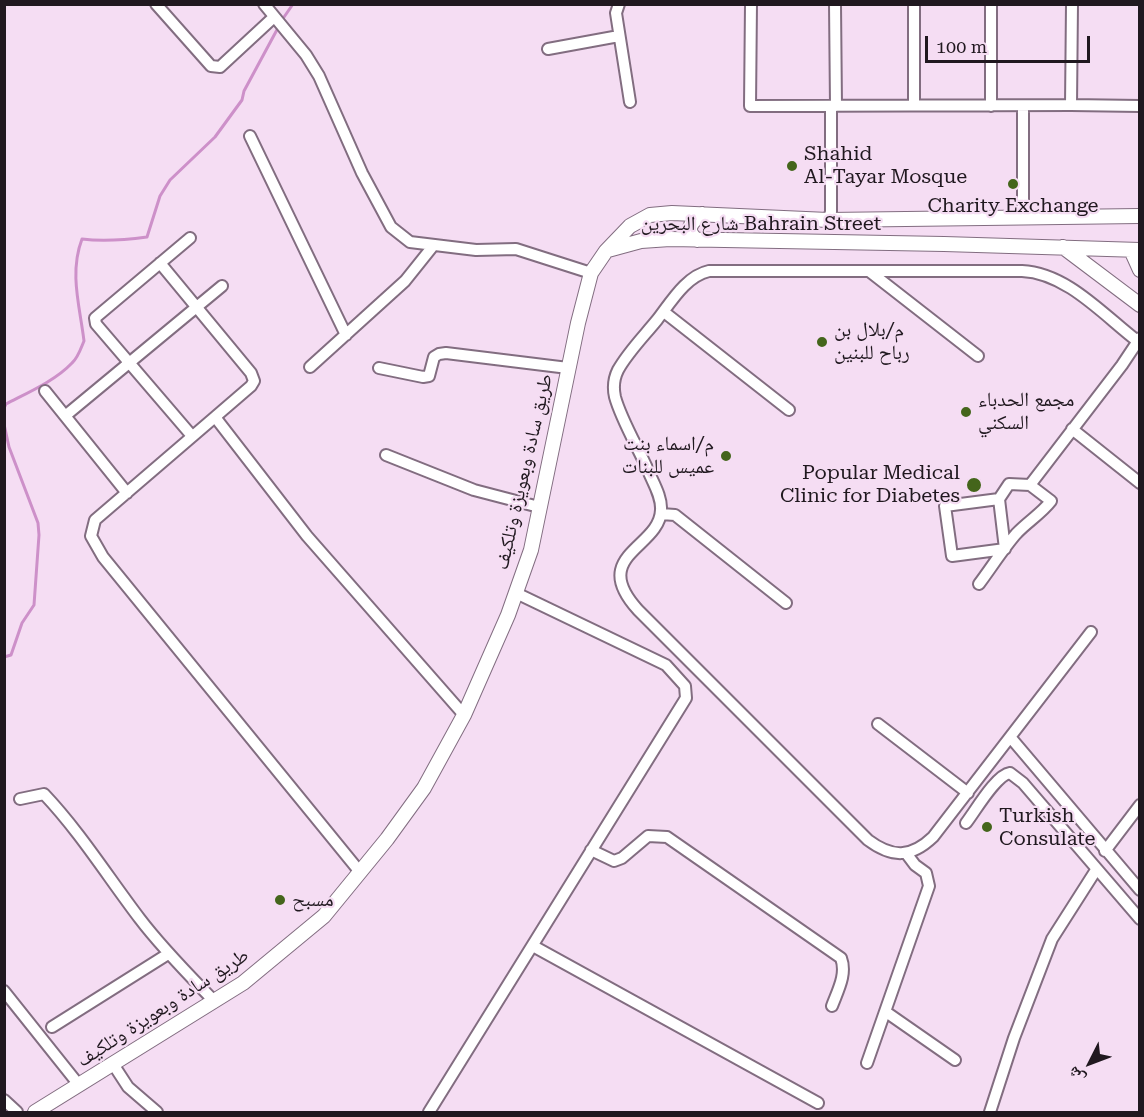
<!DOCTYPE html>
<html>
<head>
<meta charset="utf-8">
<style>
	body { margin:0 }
	#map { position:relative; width:1144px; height:1117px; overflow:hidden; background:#f5ddf3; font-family:"Roboto Serif","Noto Naskh Arabic",serif }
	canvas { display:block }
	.frame { position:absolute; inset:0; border:6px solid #20181f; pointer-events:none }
	.north { position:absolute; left:1060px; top:1033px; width:60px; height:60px; -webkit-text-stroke:4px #f5ddf3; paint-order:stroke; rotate:228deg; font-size:16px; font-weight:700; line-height:24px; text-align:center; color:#20181f }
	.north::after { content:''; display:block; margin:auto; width:21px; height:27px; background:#20181f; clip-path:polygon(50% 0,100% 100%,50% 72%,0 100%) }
	.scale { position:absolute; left:925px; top:36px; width:165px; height:27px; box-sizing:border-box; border:3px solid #20181f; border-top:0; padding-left:8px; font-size:18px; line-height:21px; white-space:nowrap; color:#20181f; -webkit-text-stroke:4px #f5ddf3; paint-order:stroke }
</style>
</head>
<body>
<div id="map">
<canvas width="1144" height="1117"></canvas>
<div class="frame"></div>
<div class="north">ش</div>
<div class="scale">100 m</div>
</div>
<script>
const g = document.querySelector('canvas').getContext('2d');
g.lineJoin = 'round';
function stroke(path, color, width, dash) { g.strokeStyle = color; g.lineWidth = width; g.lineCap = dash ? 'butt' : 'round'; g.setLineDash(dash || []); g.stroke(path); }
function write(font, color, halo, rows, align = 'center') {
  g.font = font + ' "Roboto Serif","Noto Naskh Arabic",serif'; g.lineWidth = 4.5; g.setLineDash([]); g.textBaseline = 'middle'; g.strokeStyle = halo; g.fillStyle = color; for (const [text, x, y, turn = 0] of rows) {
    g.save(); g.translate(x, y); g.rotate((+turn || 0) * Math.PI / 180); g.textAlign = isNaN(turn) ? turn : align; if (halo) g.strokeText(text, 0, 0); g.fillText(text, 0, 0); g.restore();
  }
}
stroke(new Path2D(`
	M282,20L293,4
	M4,408L6,404C27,393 55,381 72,363C78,358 81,348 84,341C80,307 69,273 82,239C105,242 125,240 147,237L160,196L170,180L215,137L242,100L244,91L279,26
	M4,424L9,447L38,523L39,535L34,605L22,623L11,655L4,657`), '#cd90c9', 3);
const minor = new Path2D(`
	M156,4L211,66L220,67L274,17
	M264,4L306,55L319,76L362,173L391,227L410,242L476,250L516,249L591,273
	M619,4L616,13L630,102
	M751,4L750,106L1071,105L1140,106
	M835,4L836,106
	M991,4V106
	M548,49L619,36
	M914,105V4
	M1071,105L1072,4
	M1023,106V217
	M250,136L346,335
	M828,220L831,212V106
	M190,238L95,318L96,324L192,436
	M160,263L251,373L254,381L251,386L215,417
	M869,271L978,356
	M664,312L789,410
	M310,367L405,281L433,246
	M379,368L423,377L429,376L434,357L439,354L446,353L568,368
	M45,391L127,493
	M65,416L222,286
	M1072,429L1140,483
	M386,455L474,490L539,507
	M1030,485L1122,365L1140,338
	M661,514L675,515L786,603
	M979,584C991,568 1003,549 1016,534C1027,522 1041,514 1051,501L1030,485L1009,484L999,499L1005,549L952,556L945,506L999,499
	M1091,632L933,837C911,858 892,858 868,840L638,610C588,555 660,548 661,510C662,496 652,481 647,468C637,446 621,419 615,397C613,388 614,378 618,370C628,352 644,336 657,320C671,302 686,276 709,271H1022C1068,273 1105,317 1140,343
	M878,724L968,793
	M1011,738L1140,890
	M20,799L44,794C80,832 108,877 140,919C162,948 188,974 214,1001
	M966,823C976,810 996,775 1010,773L1023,783L1140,919
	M591,850L614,861L622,858L648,836L667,837L841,958C847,974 838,990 832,1006
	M1105,851L1140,805
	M360,872L103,557L91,536L95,520L215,417L307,536L464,715
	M533,946L818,1103
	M4,991L79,1085
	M886,1012L955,1060
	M52,1027L168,954
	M867,1063L929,886L926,873L915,865L906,853
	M113,1064L128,1087L157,1112
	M4,1100L17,1112
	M429,1112L686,698L685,686L666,665L516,593
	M990,1112L1014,1038L1052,939L1096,870`);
const major = new Path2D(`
	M697,240C684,230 691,222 702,214
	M1063,247L1140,305
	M608,250L641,241L670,239L944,244L1140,250
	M1131,250L1140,270
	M35,1112L243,983L324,916L387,839L424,788L464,715L508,615L531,550L578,323L591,273L606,251L630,226L650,215L672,213L828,220L1140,216`);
stroke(minor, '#826d80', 14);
stroke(major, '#826d80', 16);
stroke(minor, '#fff', 10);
stroke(major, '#fff', 14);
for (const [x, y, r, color] of [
	[792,166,6,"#44651b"],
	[1013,184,6,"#44651b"],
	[822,342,6,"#44651b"],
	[966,412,6,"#44651b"],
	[726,456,6,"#44651b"],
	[974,485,8,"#44651b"],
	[987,827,6,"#44651b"],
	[280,900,6,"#44651b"]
]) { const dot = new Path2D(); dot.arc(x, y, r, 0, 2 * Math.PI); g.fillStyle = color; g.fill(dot); stroke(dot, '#f5ddf3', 2); }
write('20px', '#20181f', '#f5ddf3', [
	["Shahid",804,154],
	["Al-Tayar Mosque",804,177],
	["Charity Exchange",1013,206,"center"],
	["م/بلال بن",834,330],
	["رباح للبنين",834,353],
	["مجمع الحدباء",978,400],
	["السكني",978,423],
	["م/اسماء بنت",714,444,"right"],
	["عميس للبنات",714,467,"right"],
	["Popular Medical",960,473,"right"],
	["Clinic for Diabetes",960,496,"right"],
	["Turkish",999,816],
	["Consulate",999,839],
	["مسبح",292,900]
], 'left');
write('20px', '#20181f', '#f5ddf3', [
	["شارع البحرين Bahrain Street",761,224],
	["طريق سادة وبعويزة وتلكيف",524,472,-77],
	["طريق سادة وبعويزة وتلكيف",163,1008,-33]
]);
</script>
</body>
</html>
